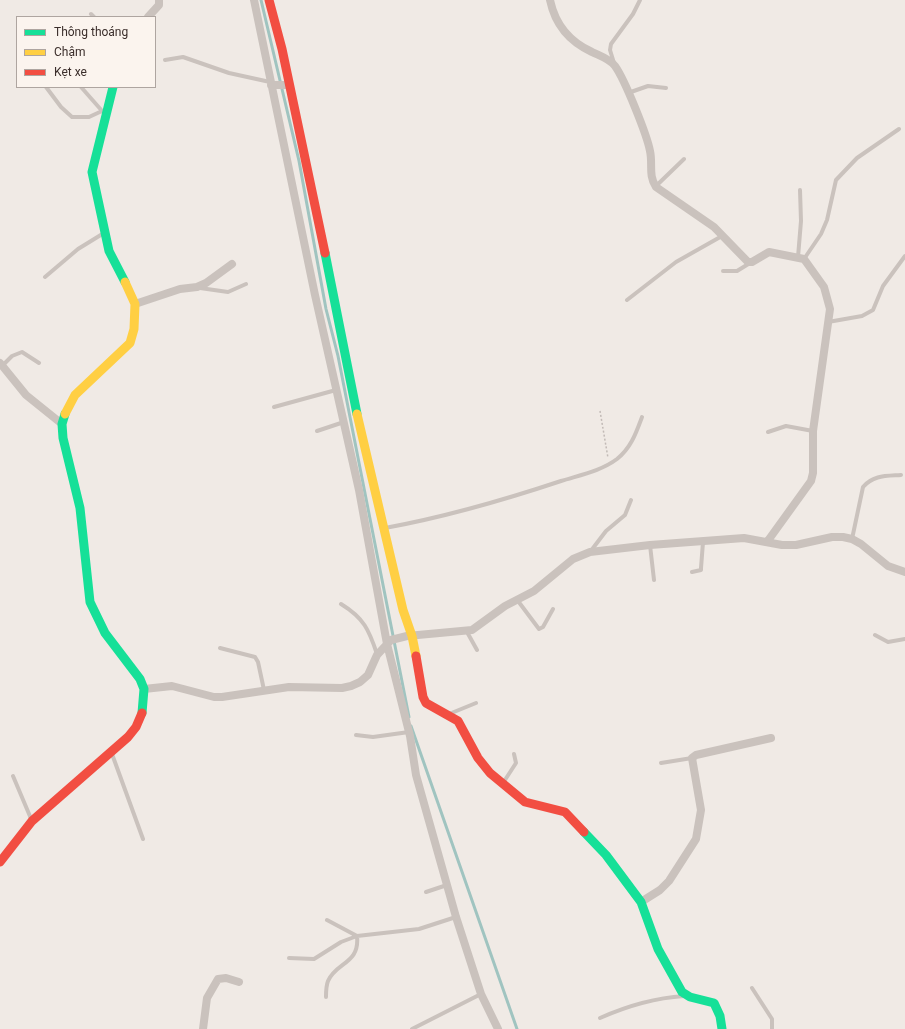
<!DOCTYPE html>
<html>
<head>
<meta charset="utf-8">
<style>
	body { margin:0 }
	#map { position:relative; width:905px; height:1029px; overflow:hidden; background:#f0eae5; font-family:Roboto,sans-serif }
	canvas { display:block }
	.legend { position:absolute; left:16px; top:16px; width:140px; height:72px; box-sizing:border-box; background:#fbf4ee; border:1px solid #aea5a0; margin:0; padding:5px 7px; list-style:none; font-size:12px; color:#3b2e2b }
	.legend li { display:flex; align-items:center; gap:8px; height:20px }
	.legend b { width:20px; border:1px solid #aea5a0 }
</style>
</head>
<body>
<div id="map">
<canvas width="905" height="1029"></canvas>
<ul class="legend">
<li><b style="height:5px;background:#16e098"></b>Thông thoáng</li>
<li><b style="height:5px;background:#ffcf43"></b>Chậm</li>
<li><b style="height:5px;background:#f24e42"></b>Kẹt xe</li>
</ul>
</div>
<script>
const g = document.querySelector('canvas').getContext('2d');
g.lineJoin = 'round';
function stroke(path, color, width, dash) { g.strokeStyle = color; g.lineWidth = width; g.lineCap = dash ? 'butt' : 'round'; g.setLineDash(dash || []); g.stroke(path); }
stroke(new Path2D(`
	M261,0L299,161L326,309L338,356L409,717
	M411,726L517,1029`), '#a0c4c0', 3);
stroke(new Path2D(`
	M600,411L608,458`), '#c2bab6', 1.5, [2, 2]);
stroke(new Path2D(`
	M91,14L94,17
	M165,60L183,57L229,73L270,82
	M614,63L610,50L611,44L633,14L640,0
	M46,87L61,107L72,117H89L102,111
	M81,87L103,112
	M628,93L648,86L666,88
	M656,186L684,159
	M798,257L801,221L800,190
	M804,259L821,234L827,220L836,180L857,158L899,129
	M723,271H737L750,263
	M45,277L78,249L104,233
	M200,288L228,292L246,284
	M627,300L676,262L722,236
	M828,322L862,316L873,310L883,286L905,256
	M2,366L12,356L22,352L39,363
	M274,407L336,390
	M317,431L344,422
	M768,432L786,426L813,431
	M385,528C445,517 504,500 561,481C580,475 601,471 617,459C631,448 636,433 642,417
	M852,539L863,487C873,475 886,476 901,475
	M650,545L654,580
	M590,552L606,531L625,515L631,500
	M692,572L701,570V568L703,542
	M518,601L539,629L543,627L553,609
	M341,604C364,618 369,630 377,654
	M467,632L477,650
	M875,635L888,642L905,639
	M220,648L255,657L258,662L264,690
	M449,714L476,703
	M356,735L373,737L409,732
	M112,754L143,839
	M661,763L692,758
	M13,776L32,821
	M503,783L516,763L514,754
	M426,892L447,885
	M289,958L314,959L341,942L357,936L419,929L456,917
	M752,988L772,1019V1029
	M326,997C326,992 326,986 328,981C336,962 360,964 357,936L327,920
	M600,1018C627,1006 654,998 684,996
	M412,1029L481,994`), '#cac2bd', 4);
stroke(new Path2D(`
	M254,0L315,295L359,490L387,644L410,736L416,775L456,917L481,994L498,1029
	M550,0C555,24 570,42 592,52C600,56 610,59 615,66C625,80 647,135 650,151C653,164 648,175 656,187L714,227L748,262H752L769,252L804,259L824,287L830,309L813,431V473L811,481L767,542
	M148,17L159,5V0
	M271,85H289
	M135,304L180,289L197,287L206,283L232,264
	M0,363L26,395L62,424
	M144,689L172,686L214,697H222L289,687L342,688L351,686L360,682L368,675L377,655L391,640L407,636L472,630L505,606L534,591L573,559L590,552L650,545L744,538L782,545H796L832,537H843L852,539L861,544L888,566L905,572
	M641,902L660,890L669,881L696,839L701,810L692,758L696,755L771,738
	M203,1029L207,998L218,979L226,978L239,982`), '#cac2bd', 8);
stroke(new Path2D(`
	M113,87L92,172L109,251L125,282
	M325,253L357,414
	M65,414L62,424L63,438L80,508L90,602L105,633L140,679L144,689L142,713
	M584,832L606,855L641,902L658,949L682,992L690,997L714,1003L720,1016L722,1029`), '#16e098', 9);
stroke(new Path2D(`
	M65,414L75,395L130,343L134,329L135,304L125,282
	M357,414L403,610L412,636L416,656`), '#ffcf43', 9);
stroke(new Path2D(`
	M269,0L282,49L325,253
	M416,656L423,697L426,703L458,721L478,758L490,773L525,802L565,812L584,832
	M0,862L32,821L128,737L136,727L142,713`), '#f24e42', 9);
</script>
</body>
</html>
